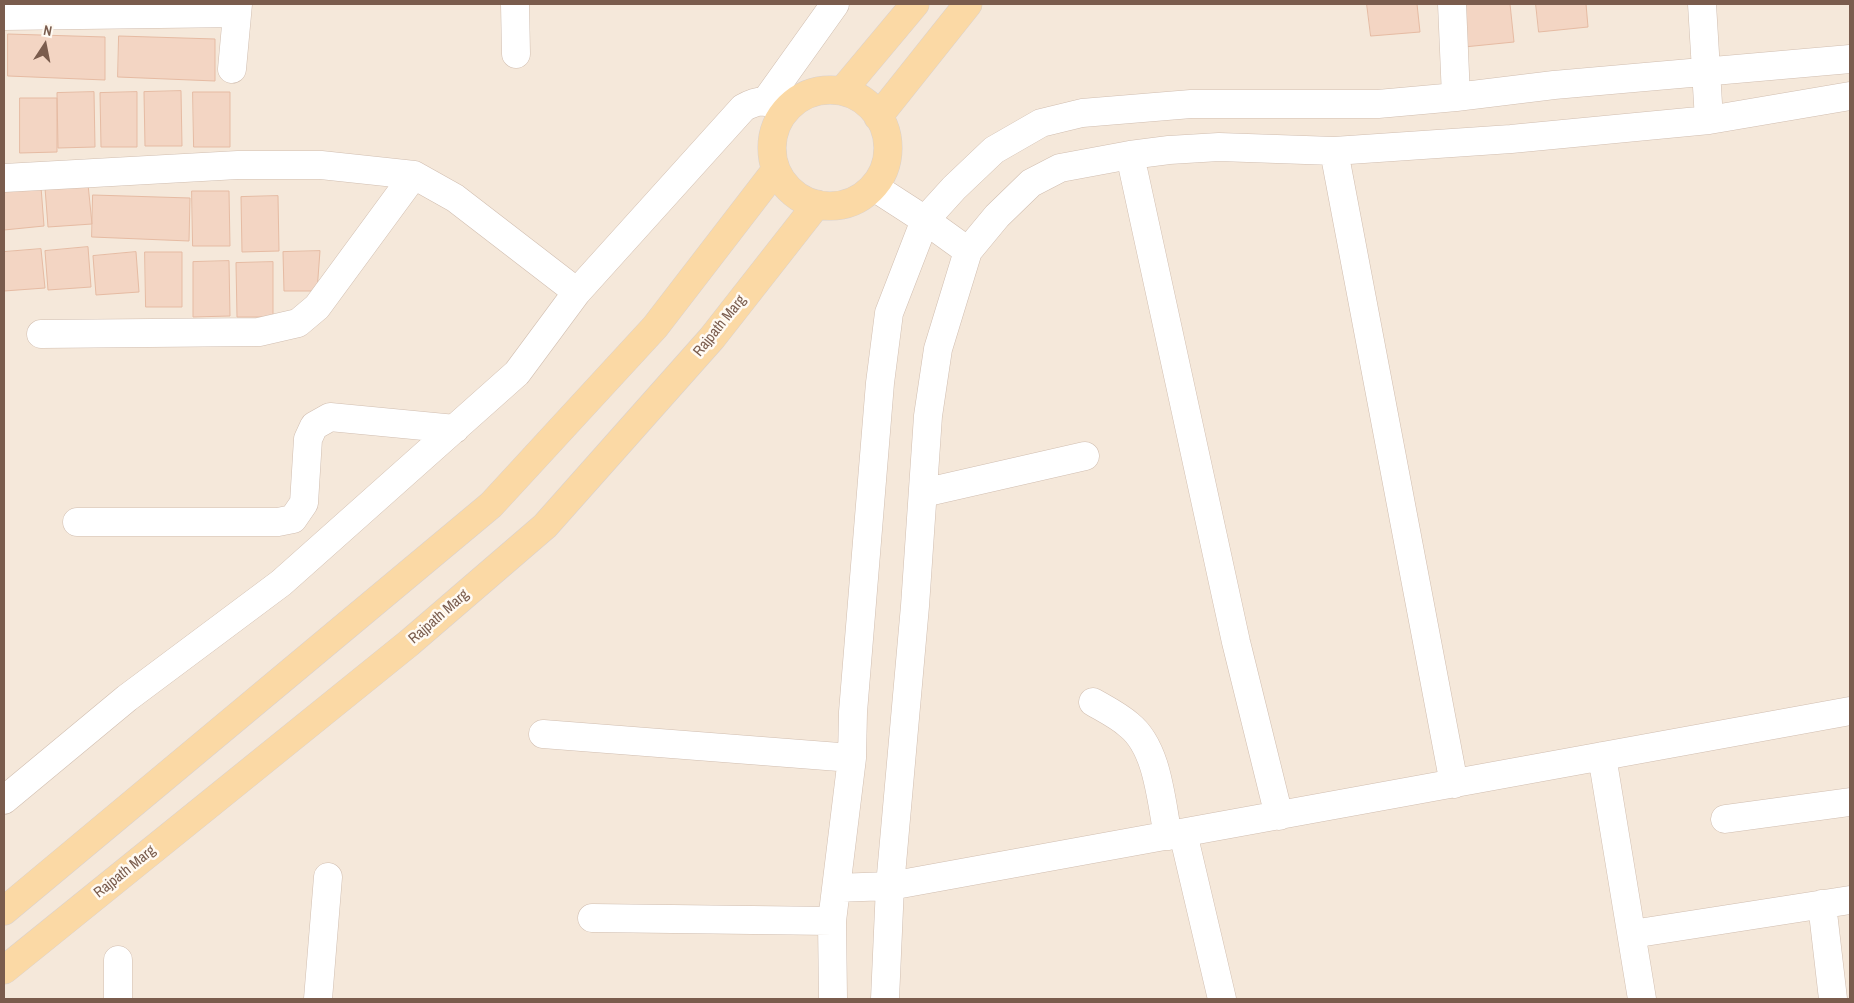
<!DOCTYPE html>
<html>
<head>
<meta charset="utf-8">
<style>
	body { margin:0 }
	#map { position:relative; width:1854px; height:1003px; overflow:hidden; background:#fdf6ec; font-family:"Archivo Narrow",sans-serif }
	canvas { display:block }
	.frame { position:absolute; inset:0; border:5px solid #7a5c4d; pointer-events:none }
	.north { position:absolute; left:20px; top:20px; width:50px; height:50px; -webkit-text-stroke:4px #fffaf3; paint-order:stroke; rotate:11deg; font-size:14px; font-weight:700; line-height:20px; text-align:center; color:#7a5c4d }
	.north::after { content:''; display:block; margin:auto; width:18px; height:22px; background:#7a5c4d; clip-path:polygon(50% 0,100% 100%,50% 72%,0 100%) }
</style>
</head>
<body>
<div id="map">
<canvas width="1854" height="1003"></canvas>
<div class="frame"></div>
<div class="north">N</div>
</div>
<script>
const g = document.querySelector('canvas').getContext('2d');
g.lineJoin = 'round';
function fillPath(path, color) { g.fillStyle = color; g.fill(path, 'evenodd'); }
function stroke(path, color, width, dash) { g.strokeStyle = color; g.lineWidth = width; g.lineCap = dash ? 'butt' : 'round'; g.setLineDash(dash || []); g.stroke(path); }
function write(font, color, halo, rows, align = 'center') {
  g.font = font + ' "Archivo Narrow",sans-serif'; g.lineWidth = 5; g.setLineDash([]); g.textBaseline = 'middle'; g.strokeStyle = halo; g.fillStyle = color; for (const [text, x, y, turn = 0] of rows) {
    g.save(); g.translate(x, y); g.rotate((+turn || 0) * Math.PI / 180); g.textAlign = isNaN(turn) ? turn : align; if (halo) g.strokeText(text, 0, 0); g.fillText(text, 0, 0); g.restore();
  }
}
fillPath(new Path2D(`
	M4,4H1850V999H4Z`), '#f5e8da');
const building = new Path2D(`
	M1367,4H1417L1420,32L1371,36Z
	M1460,4H1510L1514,42L1464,47Z
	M1536,4H1586L1588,27L1539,32Z
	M8,34L105,37V80L8,76Z
	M119,36L215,39V81L118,77Z
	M181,91L182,146H145L144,92Z
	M94,92L95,147L58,148L57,93Z
	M137,92V147H101L100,93Z
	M193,92H230V147H194Z
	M20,98H57V152L20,153Z
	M88,184L92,224L48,227L45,188Z
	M41,187L44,226L4,230V190Z
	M192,191H229L230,246H193Z
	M93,195L190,198L189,241L92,237Z
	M278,196L279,251L242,252L241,197Z
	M88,247L91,287L48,290L45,251Z
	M41,249L45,288L4,291V252Z
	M320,251L317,291H284L283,252Z
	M136,252L139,292L96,295L93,256Z
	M145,252H182V307H146Z
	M229,261L230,316L193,317V262Z
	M273,262V317H237L236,263Z`);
fillPath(building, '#f3d5c3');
stroke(building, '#e6bba3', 1);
const minor = new Path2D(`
	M515,4L516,54
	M1452,4L1456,97
	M1702,4L1709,120
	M4,16L237,13
	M232,69L238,4
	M765,102L835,4
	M1334,151L1454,784
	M1130,155L1236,642L1279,816
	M4,178L238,165H321L414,175L455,198L577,292
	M874,187L925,220L968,251
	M41,334L259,332L298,323L317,307L414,175
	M923,493L1085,456
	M77,522H278L293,519L304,503L308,439L314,426L330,417L455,429
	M1093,702C1105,709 1119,716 1129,725C1158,748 1161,801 1168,836
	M543,734L852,758
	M1602,756L1642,999
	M4,800L127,698L281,583L517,373L577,292L743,108C759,99 768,99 783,111
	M1725,819L1850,802
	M1183,833L1222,999
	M836,888L890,886L1850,711
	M1822,904L1833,999
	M592,918L832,921
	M1632,934L1850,900
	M118,960V999
	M318,999L328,877
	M833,999L832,921L852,758L853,712L880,383L889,313L925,220L954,188L994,150L1041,123L1082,113L1191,104H1378L1456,97L1554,85L1850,59
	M885,999L890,886L915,606L928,416L938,349L968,251L997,216L1031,183L1060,168L1130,155L1169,150L1219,147L1334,151L1511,139L1709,120L1850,96`);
const major = new Path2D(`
	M843,90L915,4
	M772 148a58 58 0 1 1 116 0a58 58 0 1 1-116 0Z
	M878,117L968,4
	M4,911L491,505L655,327L775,171
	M4,970L409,643L545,526L712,338L817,204`);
stroke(minor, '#d1beb0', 29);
stroke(major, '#dad1cd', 29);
stroke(minor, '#fff', 28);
stroke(major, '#fbd9a5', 28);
write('15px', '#7a5c4d', '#fffaf3', [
	["Rajpath Marg",720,326,-51],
	["Rajpath Marg",439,617,-41],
	["Rajpath Marg",125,872,-39]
]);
</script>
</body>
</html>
